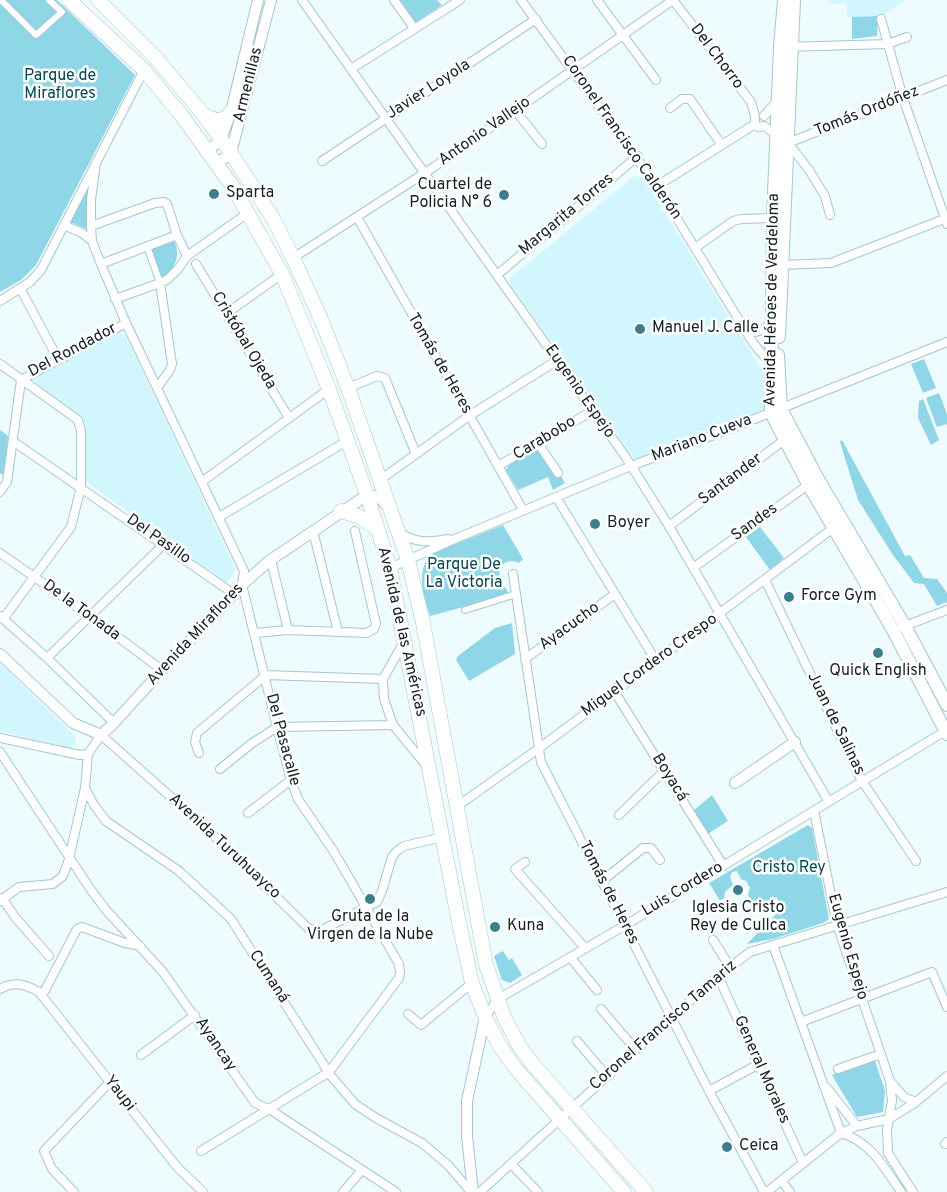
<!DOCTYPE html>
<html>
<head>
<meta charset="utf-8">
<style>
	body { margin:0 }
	canvas { display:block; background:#eefcff }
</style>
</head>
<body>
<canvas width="947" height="1192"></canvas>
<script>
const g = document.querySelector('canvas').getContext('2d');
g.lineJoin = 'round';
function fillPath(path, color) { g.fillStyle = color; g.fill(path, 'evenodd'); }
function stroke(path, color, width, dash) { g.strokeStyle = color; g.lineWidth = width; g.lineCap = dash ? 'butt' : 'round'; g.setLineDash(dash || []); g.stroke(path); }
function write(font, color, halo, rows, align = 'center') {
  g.font = font + ' Overpass,sans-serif'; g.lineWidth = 5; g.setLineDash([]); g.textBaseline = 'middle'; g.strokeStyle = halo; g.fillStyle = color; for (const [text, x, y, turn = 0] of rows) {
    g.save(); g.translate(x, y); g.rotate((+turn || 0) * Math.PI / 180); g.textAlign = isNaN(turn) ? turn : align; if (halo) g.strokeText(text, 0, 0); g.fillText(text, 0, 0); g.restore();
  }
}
fillPath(new Path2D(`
	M828,0H905L882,16L847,17L846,3L829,4Z
	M639,176L644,179L766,377L765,409L636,461L511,285L510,278L633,177Z
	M118,333L125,334L236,570L226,583L84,480L85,422L32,380Z
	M0,663L74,735L76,738L75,744L69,748L0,731Z`), '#d2f6fe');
fillPath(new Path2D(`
	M0,0H57L135,75L36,265L21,280L0,292Z
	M398,0H437L442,5L415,23Z
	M878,16L877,36L852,39V17Z
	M89,188V230L70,222Z
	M173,241L175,243C181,259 173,272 159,280L150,249Z
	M924,359L936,388L923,393L911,364Z
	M939,393L947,414V424L937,427L926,398Z
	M923,399L939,440L931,445L918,418L919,401Z
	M0,430L8,436L4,476L0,473Z
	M842,440L905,556L910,555L924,578L937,579L947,593V602L937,606L924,584L914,583L893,555L858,500L840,442Z
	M542,444L565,483L553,490L548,477L518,490L506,470L508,466Z
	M503,525L523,559L519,563C512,559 504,561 500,568L499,581L507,590L508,595L430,616C424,597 414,569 433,553Z
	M760,527L784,558L770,570L746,537Z
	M512,623L515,654L469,681L456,660L458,656L495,628Z
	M712,795L728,821L706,835L693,811Z
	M808,825L812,828L829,919L823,923L773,939L747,944L777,913L780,909L777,897L753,909L748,894L750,888L746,881L741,879L737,871L732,872L730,877L733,885L725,892L724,898L720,901L709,883Z
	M503,951L509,960L512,958L522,975L510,983L502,980L494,956Z
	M870,1060L875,1061L885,1091L883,1112L857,1117L832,1075Z`), '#8fd6e6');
const pedestrian = new Path2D(`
	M1,0L36,35L62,12L49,0
	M147,246L160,283
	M465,610L516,594`);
const minor = new Path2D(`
	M302,0L625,456L669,526L829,802
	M394,0L414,28
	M521,0L657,186L753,343L770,363L773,362
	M597,0L656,80
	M673,0L751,102L755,116V124
	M881,19L888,44L907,37
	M786,47L888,44L903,98L947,224
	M351,69L460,0
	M670,108L682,99H690L721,144
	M515,110L542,144
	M764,116L778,100
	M755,124L758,127L764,126L788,143L809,170L825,196L830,215
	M788,143L947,80
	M322,161L536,19
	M96,163L91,200V226L92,241L101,264L126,323L244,571L242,585L277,727L291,780L298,799L334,852L399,964L400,972L399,978L329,1072L201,1151
	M657,186L755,124
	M357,217L523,510
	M64,225L82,233L92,241
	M91,226L155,203L164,202L167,204L177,235L187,256
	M695,248L733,221L741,219L773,218
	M293,258L434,167L673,0
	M101,264L177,235
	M196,264L289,418
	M781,265L831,263L947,218
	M497,275L638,156
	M20,288L58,359
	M115,299L160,283L168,279L178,269L187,256L248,213
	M0,301L30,282L41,270L144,70
	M227,313L282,274
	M745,330C757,335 761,330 771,324
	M0,364L78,420L81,431V487L71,527L3,619
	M157,388L170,370L172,364L160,283
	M348,388L377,376L385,378L416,454
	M14,442L234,594
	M538,443L558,473
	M498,466L592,411
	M380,480L469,416L556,361
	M203,481L329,389
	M0,492L7,482L21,380L126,323
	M556,497L656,661
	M219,517L347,441
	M669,526L787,438
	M313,531L338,632
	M400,532C414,544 432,542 448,539
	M0,553L90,616L162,670
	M271,560L288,630
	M390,568L457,538L631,466L727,430L947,342
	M693,568L812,482
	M513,574L541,762L709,1091L764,1192
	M765,580L862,781L916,861
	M0,616L47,658L114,723
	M902,627L947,610
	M255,633L288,630L367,633L374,629L376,624L355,531
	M47,658L164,544
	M525,659L615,594
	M383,679L384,699L393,725L425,764
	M383,679L405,640
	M614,691L723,865
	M0,738L80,755L88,754L101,735L206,828L309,929L320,931L377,902L382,891L392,857L397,851L404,846L443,837
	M0,752L91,890L106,910L163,972L255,1103L269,1109L396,1192
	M199,753L195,742L197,733L266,675L383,679
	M88,754L85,788L94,805L106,821L179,871L231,919L331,1076L355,1104L376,1118L422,1143L448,1165L471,1192
	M220,769L251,744L277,727L393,725
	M456,807L538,749L836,526
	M814,811L837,925L890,1081L904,1097L916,1102
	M248,813L291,780
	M619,815L664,771
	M525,862L515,869L585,948
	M601,882L643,848H651L660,860
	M2,898L15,917L49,956
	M0,901L19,887L53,884L63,876L69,859L85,788
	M713,940L730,967
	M773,945L841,1133C871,1142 884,1167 901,1192
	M570,957L597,990
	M718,976L803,1163
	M0,989C15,981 25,984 39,992L177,1167L203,1192
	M42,996L77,929L82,927L125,943L140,946
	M601,1009L636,1050
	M408,1014L421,1025L472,983
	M485,1017L498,999L624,926L947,730
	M801,1022L932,972L947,1007
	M577,1041L607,1076
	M141,1055L195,1015
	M838,1069L881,1054
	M890,1081L892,1101L887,1129L888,1153L913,1192
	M827,1088L857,1126
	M709,1091L759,1064
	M945,1144L947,1142
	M511,1164L538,1192
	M782,1181L790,1192
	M74,1192L52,1169L44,1151L110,1082
	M343,1192L362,1170
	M480,1192L672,1017L718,976L750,952L947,892
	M767,1192L841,1133L857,1126L889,1119L916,1102L947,1076`);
const tertiary = new Path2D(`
	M208,151L221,139L231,112L258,0
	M217,164L231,153L271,0
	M0,654L73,723L101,735L114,723L162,670L242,585L269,561L367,495L378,497L388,506
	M735,783L795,742
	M473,1192L467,1136V1101L485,1017`);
const secondary = new Path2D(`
	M784,0L780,47L773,218L771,413L808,484L893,630L947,734
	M779,337L794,0
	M778,355L781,409L818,479L905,626L947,705`);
const primary = new Path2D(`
	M69,0L144,70L182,116L233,187L282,274L329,389L367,495L390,568L459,923L472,983L485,1017L499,1045L516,1069L624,1192
	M98,0L155,57L203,114L231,153L274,220L293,258L321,319L348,388L408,560L423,623L486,965L505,1019L520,1047L531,1062L646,1192
	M205,115C215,121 223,123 231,112
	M341,511L358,516L377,528`);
stroke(pedestrian, '#a5c7cf', 8);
stroke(minor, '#a5c7cf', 10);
stroke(tertiary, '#a5c7cf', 12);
stroke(secondary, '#a5c7cf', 14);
stroke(primary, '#a5c7cf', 15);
stroke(pedestrian, '#fff', 6);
stroke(minor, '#fff', 8);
stroke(tertiary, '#fff', 10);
stroke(secondary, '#fff', 12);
stroke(primary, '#fff', 14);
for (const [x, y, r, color] of [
	[214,194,6,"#3b7f8e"],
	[504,195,6,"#3b7f8e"],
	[640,329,6,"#3b7f8e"],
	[595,524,6,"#3b7f8e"],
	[789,597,6,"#3b7f8e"],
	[878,653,6,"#3b7f8e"],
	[738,890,6,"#3b7f8e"],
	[370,899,6,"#3b7f8e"],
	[495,927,6,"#3b7f8e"],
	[727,1147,6,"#3b7f8e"]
]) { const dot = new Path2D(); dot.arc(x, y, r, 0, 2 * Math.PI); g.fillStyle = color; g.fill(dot); stroke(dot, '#fff', 2); }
write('16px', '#142124', '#fff', [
	["Del Chorro",716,57,53],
	["Armenillas",249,85,-76],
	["Javier Loyola",429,90,-33],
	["Tomás Ordóñez",867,112,-22],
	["Antonio Vallejo",485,132,-35],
	["Coronel Francisco Calderón",621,138,55],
	["Margarita Torres",567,215,-40],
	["Avenida Héroes de Verdeloma",773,300,-89],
	["Cristóbal Ojeda",243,341,59],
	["Del Rondador",73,351,-28],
	["Tomás de Heres",439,364,60],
	["Eugenio Espejo",579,392,55],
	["Carabobo",545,439,-31],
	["Mariano Cueva",702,439,-21],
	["Santander",731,480,-37],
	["Sandes",755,523,-36],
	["Del Pasillo",158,540,35],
	["De la Tonada",81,611,36],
	["Ayacucho",570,627,-36],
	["Avenida de las Américas",401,632,77],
	["Avenida Miraflores",196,635,-47],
	["Miguel Cordero Crespo",650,666,-36],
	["Juan de Salinas",835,724,64],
	["Del Pasacalle",282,740,75],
	["Boyacá",669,778,58],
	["Avenida Turuhuayco",224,847,43],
	["Luis Cordero",683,890,-31],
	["Tomás de Heres",608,893,63],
	["Eugenio Espejo",847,947,74],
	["Cumaná",268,977,57],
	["Coronel Francisco Tamariz",664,1026,-41],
	["Ayancay",215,1045,56],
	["General Morales",761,1070,66],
	["Yaupi",119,1094,52]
]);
write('16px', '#034753', '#fff', [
	["Parque de",60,77],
	["Miraflores",60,95],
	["Parque De",464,566],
	["La Victoria",464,584],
	["Cristo Rey",789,869]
]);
write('16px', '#142124', '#fff', [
	["Cuartel de",492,186,"right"],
	["Policia N° 6",492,204,"right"],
	["Sparta",226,194],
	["Manuel J. Calle",652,329],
	["Boyer",607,524],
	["Force Gym",801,597],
	["Quick English",878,672,"center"],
	["Iglesia Cristo",738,909,"center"],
	["Rey de Cullca",738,927,"center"],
	["Gruta de la",370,918,"center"],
	["Virgen de la Nube",370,936,"center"],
	["Kuna",507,927],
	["Ceica",739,1147]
], 'left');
</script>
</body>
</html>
